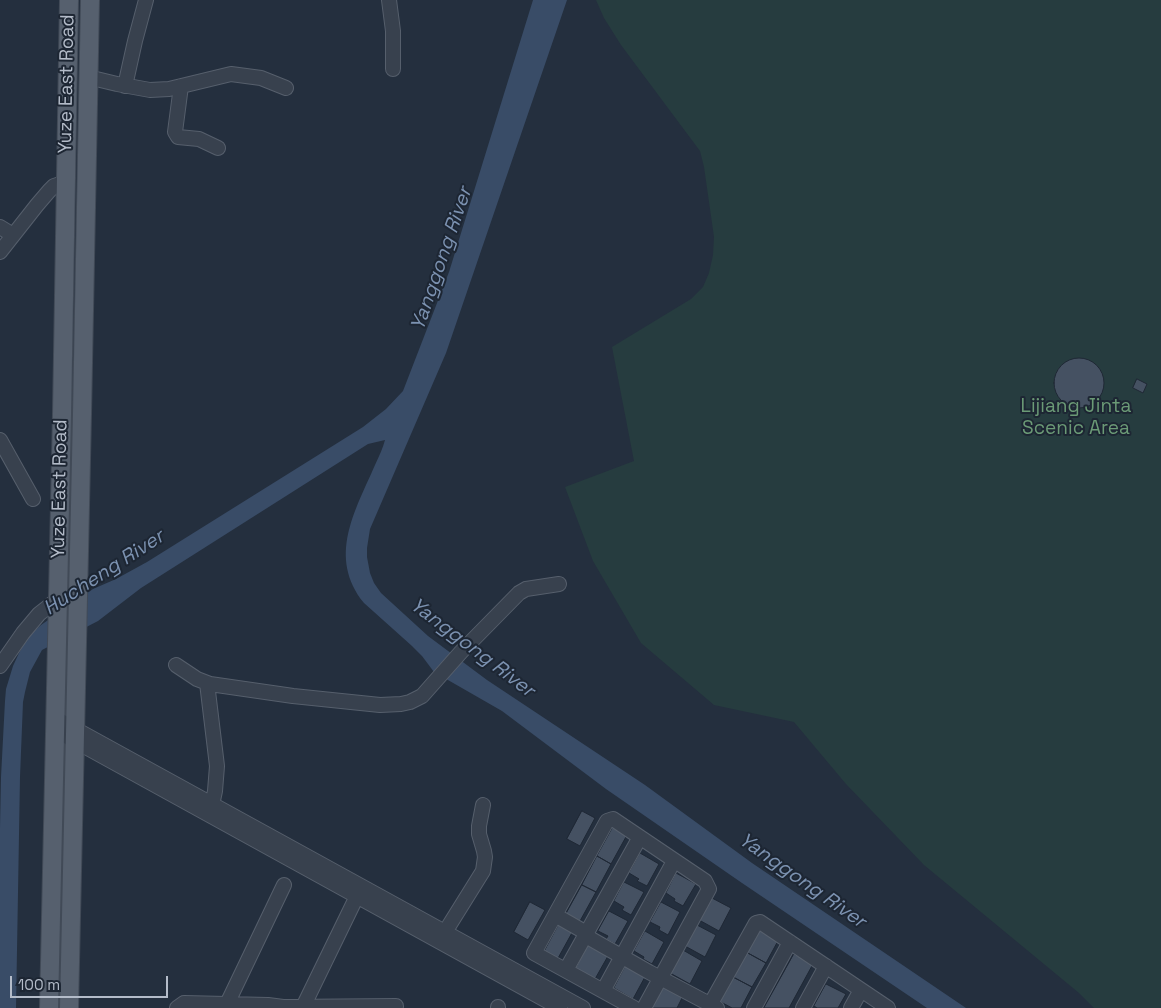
<!DOCTYPE html>
<html>
<head>
<meta charset="utf-8">
<style>
	body { margin:0 }
	#map { position:relative; width:1161px; height:1008px; overflow:hidden; background:#242f3e; font-family:"Space Grotesk",sans-serif }
	canvas { display:block }
	.scale { position:absolute; left:10px; top:976px; width:158px; height:22px; box-sizing:border-box; border:2px solid #b4bcc9; border-top:0; padding-left:6px; font-size:15px; line-height:18px; white-space:nowrap; color:#b4bcc9; -webkit-text-stroke:4px #1d2633; paint-order:stroke }
</style>
</head>
<body>
<div id="map">
<canvas width="1161" height="1008"></canvas>
<div class="scale">100 m</div>
</div>
<script>
const g = document.querySelector('canvas').getContext('2d');
g.lineJoin = 'round';
function fillPath(path, color) { g.fillStyle = color; g.fill(path, 'evenodd'); }
function stroke(path, color, width, dash) { g.strokeStyle = color; g.lineWidth = width; g.lineCap = dash ? 'butt' : 'round'; g.setLineDash(dash || []); g.stroke(path); }
function write(font, color, halo, rows, align = 'center') {
  g.font = font + ' "Space Grotesk",sans-serif'; g.lineWidth = 4; g.setLineDash([]); g.textBaseline = 'middle'; g.strokeStyle = halo; g.fillStyle = color; for (const [text, x, y, turn = 0] of rows) {
    g.save(); g.translate(x, y); g.rotate((+turn || 0) * Math.PI / 180); g.textAlign = isNaN(turn) ? turn : align; if (halo) g.strokeText(text, 0, 0); g.fillText(text, 0, 0); g.restore();
  }
}
fillPath(new Path2D(`
	M596,0H1161V1008H1094L1079,993L924,865L846,784L794,722L714,705L641,643L593,561L565,487L634,461L612,347L691,299L703,287L709,273L713,255L714,237L704,167L700,151L621,45L604,18Z`), '#263c3f');
fillPath(new Path2D(`
	M533,0H567L446,353L370,529L367,548V557L370,573L374,583L381,593L428,636L487,680L645,785L752,863L966,1008H927L742,883L606,789L502,711L434,672L422,656L412,646L364,603C327,557 355,511 375,465C379,456 383,448 385,440L368,444L141,588L98,621L42,650L30,672L25,692L23,702L20,777L16,1008H0V828L1,777L5,701L6,689L13,666L19,653L26,640L32,633L41,625L93,589L116,579L147,562L363,427L386,409L403,391L449,272Z`), '#394c67');
const building = new Path2D(`
	M1054 383a25 25 0 1 1 50 0a25 25 0 1 1-50 0Z
	M1137,379L1147,384L1143,393L1133,388Z
	M582,811L595,818L580,846L567,839Z
	M613,827L627,835L611,864L597,856Z
	M640,853L659,864L647,886L637,881L639,879L629,873Z
	M597,856L611,864L596,892L582,885Z
	M676,873L696,884L683,906L674,901L675,899L666,893Z
	M624,882L644,892L631,915L622,910L624,907L614,901Z
	M582,885L596,892L580,921L566,914Z
	M712,898L731,908L719,931L699,920Z
	M530,902L545,910L528,940L514,932Z
	M661,902L680,912L668,935L659,930L660,927L650,922Z
	M609,911L628,921L615,944L606,939L608,936L598,931Z
	M559,924L573,931L557,960L544,952Z
	M697,925L716,935L705,957L685,946Z
	M759,928L779,939L766,963L746,952Z
	M645,931L664,942L652,964L643,959L644,957L634,951Z
	M588,945L608,956L595,979L576,968Z
	M683,950L702,961L690,984L670,973Z
	M746,952L766,963L752,987L733,977Z
	M794,954L813,964L789,1008H764Z
	M626,965L646,975L633,999L614,988Z
	M733,977L752,987L741,1008H732L719,1001Z
	M826,984L846,994L838,1008H817L814,1006Z
	M664,986L683,996L677,1008H652Z`);
fillPath(building, '#455162');
stroke(building, '#1f2835', 1);
const minor = new Path2D(`
	M389,0L393,31V69
	M88,77L117,84L150,90L169,89L231,74L261,78L286,88
	M125,86L135,41L146,0
	M181,86L175,132L178,137L199,139L218,148
	M0,227L13,235
	M0,252L37,205L49,191L54,186L66,182
	M0,440L33,499
	M176,665L197,679L210,684L293,696L380,705L401,704L410,702L422,696L461,652L519,593L526,589L559,584
	M0,666L23,633L39,614L58,599
	M207,683L217,766L215,791L212,805
	M55,718L583,1008
	M55,730L560,1008
	M555,915L583,931L591,939L649,972L717,1008
	M445,932L483,871L485,857L484,851L479,834V826L483,805
	M566,970L640,837
	M603,991L674,861
	M227,1004L284,885
	M710,1005L756,923L760,922L888,1008
	M303,1007L357,896
	M177,1008L184,1003L268,1005L283,1007L396,1006
	M498,1008V1007
	M634,1008L534,953L607,821L613,819L705,881L709,889L644,1008
	M754,1008L790,942
	M803,1008L826,966
	M851,1008L861,990`);
const major = new Path2D(`
	M49,1008L62,414L69,0
	M69,1008L82,414L90,0`);
stroke(minor, '#565f6c', 16);
stroke(major, '#414a57', 20);
stroke(minor, '#38414e', 14);
stroke(major, '#56606e', 18);
write('19px', '#b4bcc9', '#1d2633', [
	["Yuze East Road",67,84,-89],
	["Yuze East Road",60,489,-89]
]);
write('19px', '#6b9a76', '#1d2633', [
	["Lijiang Jinta",1076,407],
	["Scenic Area",1076,429]
]);
write('italic 20px', '#7c92b1', '#1d2633', [
	["Yanggong River",442,259,-71],
	["Hucheng River",104,573,-33],
	["Yanggong River",472,648,37],
	["Yanggong River",802,881,35]
]);
</script>
</body>
</html>
